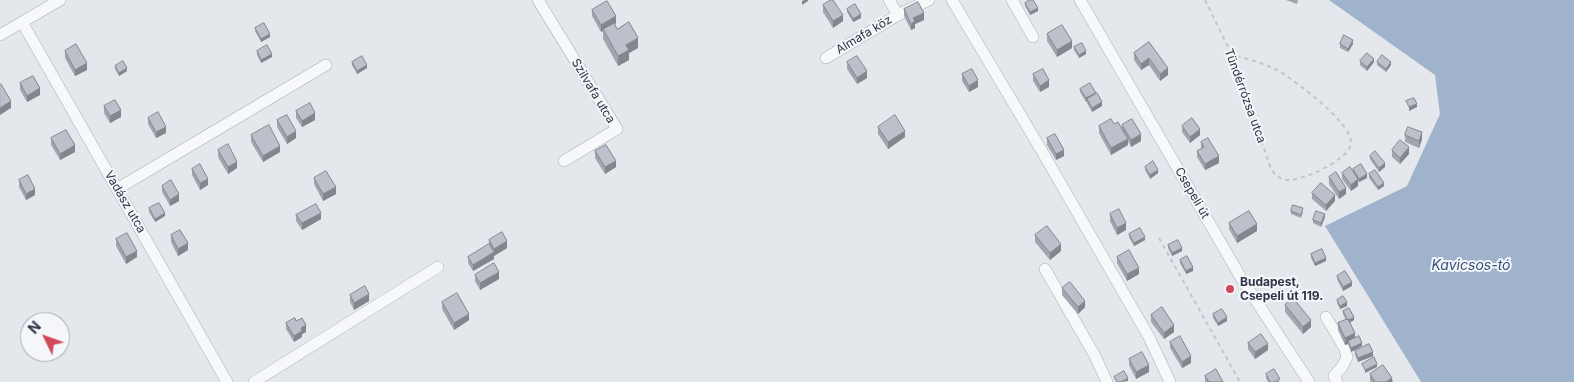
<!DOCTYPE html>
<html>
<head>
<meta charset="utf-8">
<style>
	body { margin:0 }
	#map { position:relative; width:1574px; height:382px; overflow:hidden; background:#e4e7ec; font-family:Inter,sans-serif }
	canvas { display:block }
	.north { position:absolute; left:20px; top:312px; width:50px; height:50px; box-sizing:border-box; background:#f4f6f9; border:1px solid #a4a8b1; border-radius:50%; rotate:312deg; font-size:14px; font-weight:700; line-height:20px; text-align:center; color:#2b3445 }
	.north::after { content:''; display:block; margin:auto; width:18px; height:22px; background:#d1495b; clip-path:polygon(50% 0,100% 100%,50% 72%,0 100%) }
</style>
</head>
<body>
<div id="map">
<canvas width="1574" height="382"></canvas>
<div class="north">N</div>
</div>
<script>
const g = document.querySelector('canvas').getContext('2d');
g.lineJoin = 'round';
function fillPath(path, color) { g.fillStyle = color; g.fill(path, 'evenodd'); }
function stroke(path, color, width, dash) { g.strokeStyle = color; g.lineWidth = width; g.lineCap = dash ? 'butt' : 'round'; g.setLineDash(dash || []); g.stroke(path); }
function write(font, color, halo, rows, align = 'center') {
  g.font = font + ' Inter,sans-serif'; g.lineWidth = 4; g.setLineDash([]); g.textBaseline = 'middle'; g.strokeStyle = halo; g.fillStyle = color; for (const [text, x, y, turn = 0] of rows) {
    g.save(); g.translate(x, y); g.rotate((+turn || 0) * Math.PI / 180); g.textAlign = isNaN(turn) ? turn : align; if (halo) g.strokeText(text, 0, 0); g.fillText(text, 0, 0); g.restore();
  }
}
fillPath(new Path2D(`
	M1329,0H1574V382H1421L1325,226L1407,186L1440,114L1435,75Z`), '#9fb4cc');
const minor = new Path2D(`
	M538,0L617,129L564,161
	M889,0L898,15
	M952,0L1043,153L1149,337L1170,382
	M1012,0L1033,37
	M1080,0L1240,276L1309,382
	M22,22L227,382
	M0,35L60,0
	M826,58L898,15L929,0
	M117,189L326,65
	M1045,269L1095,356L1107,382
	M1326,317L1345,349L1347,357L1342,367L1334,376L1337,382
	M254,382L438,267`);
stroke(minor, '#a9aeb7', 12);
stroke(new Path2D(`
	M1205,0L1232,55L1270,166C1273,172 1276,177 1283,179C1297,185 1352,159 1351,142C1350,121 1296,82 1279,71C1264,63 1248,59 1232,55
	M1159,238L1240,382`), '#c2c5cb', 2, [4, 4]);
stroke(minor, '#f7f8fa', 11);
fillPath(new Path2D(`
	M1286,0H1298L1297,4Z
	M1025,3L1038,11L1030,15L1025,6Z
	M823,5L843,21L833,28L823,12Z
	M847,9L861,18L853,22L847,12Z
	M904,9L924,20L915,24V28L911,30L904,16Z
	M592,10L616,23L615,24L617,29L638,48L629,53V60L618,66L603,39V31L601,32L592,16Z
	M255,28L270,37L261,42L255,31Z
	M1047,34L1072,48L1057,57L1047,41Z
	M1149,42L1168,75L1160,81L1149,65L1141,70L1134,60V53Z
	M1340,44H1353L1348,52L1340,48Z
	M1074,47L1086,54L1079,58L1074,50Z
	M65,51L87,70L75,76L65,58Z
	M257,51L272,57L261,63L257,55Z
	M1360,61L1374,62L1367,71L1360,65Z
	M352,62L367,68L357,74L352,65Z
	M847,62L867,78L857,84L847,69Z
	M1377,62L1391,65L1386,72L1377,65Z
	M115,66L127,71L119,76L115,69Z
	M962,74L978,87L969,92L962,81Z
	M1033,74L1049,87L1040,92L1033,81Z
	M20,83L40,95L27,102L20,90Z
	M1080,89L1096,94L1102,106L1092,112L1087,103V101L1086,102L1080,92Z
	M104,106L121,117L110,123L104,113Z
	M296,111L315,120L302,127L296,118Z
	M148,118L166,133L156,138L148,124Z
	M277,120L296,138L287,144L277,127Z
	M1114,124L1122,128V125L1141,141L1131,147L1128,141V145L1111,155L1099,133V126Z
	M1182,126L1200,135L1190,143L1182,132Z
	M878,127L905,137L888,149L878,134Z
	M251,135L280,152L263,162L251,142Z
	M1405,135L1422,139L1419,148L1405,142Z
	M51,138L75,152L60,160L51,145Z
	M1047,138L1064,156L1056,160L1047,145Z
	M1201,142L1219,163L1205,170L1197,157V151L1201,149Z
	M218,150L237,168L228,174L218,157Z
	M1392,150L1409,154L1400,164L1392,157Z
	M595,151L616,167L605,174L595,158Z
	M1370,156L1385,167L1379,172L1370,159Z
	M1145,167L1158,173L1150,179L1145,170Z
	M192,169L208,185L200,190L192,175Z
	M1353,169L1367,178L1359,182L1358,181V186L1351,191L1342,179V173L1353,172Z
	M1369,174L1384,186L1378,190L1369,178Z
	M1329,177L1346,194L1339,199L1329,184Z
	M314,178L336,194L323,201L314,184Z
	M19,180L35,195L26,200L19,187Z
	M162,186L179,201L170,206L162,192Z
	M1312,193L1335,201L1326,211L1312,199Z
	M149,208L165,216L155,222L149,212Z
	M1291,211L1303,212L1301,218L1291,214Z
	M1110,214L1126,230L1117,235L1110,221Z
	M296,215L321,219L302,230L296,221Z
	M1325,217L1321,227L1313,223V220Z
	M1229,223L1257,231L1237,243L1229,229Z
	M1129,234L1145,240L1134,246L1129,237Z
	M171,235L188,250L178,256L171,242Z
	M1035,235L1061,251L1050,260L1035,242Z
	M116,239L137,257L126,264L116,246Z
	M489,240L507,248L494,256V259L473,271L468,263V257L489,245Z
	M1168,245L1182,251L1172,256L1168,248Z
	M1311,254L1326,261L1315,266L1311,258Z
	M1117,257L1139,274L1127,281L1117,263Z
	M1180,260L1193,271L1186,274L1180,263Z
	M475,275L499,279L480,290L475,281Z
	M1337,276L1352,286L1343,291L1337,279Z
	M1062,288L1085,307L1078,314L1062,295Z
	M350,295L369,301L354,310L350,302Z
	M1337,300L1347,306L1340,309L1337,303Z
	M442,302L469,320L454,330L442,309Z
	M1285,305L1311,327L1303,334L1285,312Z
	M1343,311L1354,320L1350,322L1355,337L1362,346L1351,352L1348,344L1345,345L1338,330V323L1346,320L1343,314Z
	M1213,314L1227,321L1218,326L1213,318Z
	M1151,315L1174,332L1164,339L1151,322Z
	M296,321L306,332L302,334V337L294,342L286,329V323Z
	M1170,342L1191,363L1182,368L1170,348Z
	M1248,343L1268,350L1255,359L1248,349Z
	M1355,351L1373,356L1358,362L1355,355Z
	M1129,359L1149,372L1136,379L1129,365Z
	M1266,374L1280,382H1268L1266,378Z
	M1370,374L1392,378L1393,382H1371L1370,381Z
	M1205,376L1223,382H1205Z`), '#a1a5ae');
fillPath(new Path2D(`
	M804,0H808V1L802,5V1Z
	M1038,8V11L1030,15V12Z
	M924,13V20L915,24V28L911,30V24L913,18Z
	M861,14V18L853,22V19Z
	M843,15V21L833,28V21Z
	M616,16V23L604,31L603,29V31L601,32V25Z
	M270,34V37L261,42V39Z
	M638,38V48L629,53V60L618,66V56L626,45Z
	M1353,40V44L1348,52V49Z
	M1072,41V48L1057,57V50Z
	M1086,51V54L1079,58V55Z
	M272,54V57L261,63V60Z
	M1149,58V65L1141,70V64Z
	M1374,59V62L1367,71V67Z
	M1391,62V65L1386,72V69Z
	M87,63V70L75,76V70Z
	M367,65V68L357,74V71Z
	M127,68V71L119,76V73Z
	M1168,68V75L1160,81V74Z
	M867,71V78L857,84V78Z
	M978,80V87L969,92V86Z
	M1049,80V87L1040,92V86Z
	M40,88V95L27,102V96Z
	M1096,93V96L1087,99V101L1086,102V98Z
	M11,101V108L0,115V108Z
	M1102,102V106L1092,112V108Z
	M1417,104V107L1409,111V107Z
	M121,110V117L110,123V116Z
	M315,113V120L302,127V121Z
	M166,127V133L156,138V132Z
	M1200,129V135L1190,143V137Z
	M296,131V138L287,144V137Z
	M905,131V137L888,149V142Z
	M1422,132V139L1419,148V141Z
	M1141,134V141L1131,147V140Z
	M1128,139V145L1111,155V148Z
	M75,145V152L60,160V154Z
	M280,146V152L263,162V156Z
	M1409,147V154L1400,164V158Z
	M1064,150V156L1056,160V154Z
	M1219,156V163L1205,170V164Z
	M616,161V167L605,174V167Z
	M237,162V168L228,174V167Z
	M1385,163V167L1379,172V168Z
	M1158,170V173L1150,179V175Z
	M1367,174V178L1359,182V179Z
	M208,179V185L200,190V183Z
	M1358,179V186L1351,191V185Z
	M1384,183V186L1378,190V187Z
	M336,187V194L323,201V194Z
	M1346,188V194L1339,199V192Z
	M35,189V195L26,200V194Z
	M179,194V201L170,206V200Z
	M1335,195V201L1326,211V205Z
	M165,213V216L155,222V219Z
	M321,213V219L302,230V223Z
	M1325,214V217L1321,227V223Z
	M1126,223V230L1117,235V228Z
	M1257,224V231L1237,243V236Z
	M1145,237V240L1134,246V243Z
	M507,241V248L494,256V249Z
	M188,243V250L178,256V249Z
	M1061,244V251L1050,260V253Z
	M1182,248V251L1172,256V253Z
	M137,251V257L126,264V257Z
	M494,252V259L473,271V265Z
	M1326,258V261L1315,266V263Z
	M1193,267V271L1186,274V271Z
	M1139,268V274L1127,281V274Z
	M499,272V279L480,290V283Z
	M1352,282V286L1343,291V287Z
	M369,294V301L354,310V303Z
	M1085,301V307L1078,314V307Z
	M1347,302V306L1340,309V306Z
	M469,314V320L454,330V323Z
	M1227,317V321L1218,326V323Z
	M1354,317V320L1348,324V320Z
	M1311,320V327L1303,334V327Z
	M306,325V332L302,334V337L294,342V336L301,328Z
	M1174,325V332L1164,339V333Z
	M1355,333V340L1348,341V344L1345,345V338Z
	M1362,343V346L1351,352V348Z
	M1268,344V350L1255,359V352Z
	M1373,352V356L1358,362V358Z
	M1191,356V363L1182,368V362Z
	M1377,364V367L1365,373V370Z
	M1149,365V372L1136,379V372Z
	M1128,378V381L1121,382Z
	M1392,378V382H1386Z`), '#83868d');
const building = new Path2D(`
	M831,0H833L843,15L833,21L823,5Z
	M1030,0H1033L1038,8L1030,12L1025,3Z
	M607,1L616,16L601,25L592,10Z
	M918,2L924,13L913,18L915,21L911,24L904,9Z
	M855,4L861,14L853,19L847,9Z
	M629,22L638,38L626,45L629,50L618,56L603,29L614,23L617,29Z
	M264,23L270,34L261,39L255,28Z
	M1062,25L1072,41L1057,50L1047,34Z
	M1344,35L1353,40L1348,49L1340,44Z
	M1149,42L1168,68L1160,74L1149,58L1141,64L1134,53Z
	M1082,43L1086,51L1079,55L1074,47Z
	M76,44L87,63L75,70L65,51Z
	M267,45L272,54L261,60L257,51Z
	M1367,53L1374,59L1367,67L1360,61Z
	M1382,55L1391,62L1386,69L1377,62Z
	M362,56L367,65L357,71L352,62Z
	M857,56L867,71L857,78L847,62Z
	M123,61L127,68L119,73L115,66Z
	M972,69L978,80L969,86L962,74Z
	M1043,69L1049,80L1040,86L1033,74Z
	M33,76L40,88L27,96L20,83Z
	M1090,83L1096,93L1086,98L1080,89Z
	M0,84H1L11,101L0,108Z
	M1097,93L1102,102L1092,108L1087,99Z
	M1414,98L1417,104L1409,107L1406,101Z
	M115,100L121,110L110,116L104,106Z
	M310,103L315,113L302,121L296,111Z
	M158,112L166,127L156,132L148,118Z
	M287,115L296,131L287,137L277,120Z
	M895,115L905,131L888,142L878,127Z
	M1192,118L1200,129L1190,137L1182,126Z
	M1111,119L1114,124L1118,122L1128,139L1111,148L1099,126Z
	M1132,119L1141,134L1131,140L1122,125Z
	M269,125L280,146L263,156L251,135Z
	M1408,127L1422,132L1419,141L1405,135Z
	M66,130L75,145L60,154L51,138Z
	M1055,134L1064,150L1056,154L1047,138Z
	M1208,138L1219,156L1205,164L1197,151L1204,147L1201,142Z
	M1400,140L1409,147L1400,158L1392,150Z
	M228,144L237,162L228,167L218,150Z
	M606,145L616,161L605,167L595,151Z
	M1375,151L1385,163L1379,168L1370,156Z
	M1153,161L1158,170L1150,175L1145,167Z
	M200,164L208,179L200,183L192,169Z
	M1361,164L1367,174L1359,179L1353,169Z
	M1350,167L1358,179L1351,185L1342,173Z
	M1375,170L1384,183L1378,187L1369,174Z
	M326,171L336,187L323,194L314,178Z
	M1336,172L1346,188L1339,192L1329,177Z
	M28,175L35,189L26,194L19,180Z
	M171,180L179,194L170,200L162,186Z
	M1321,183L1335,195L1326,205L1312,193Z
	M159,203L165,213L155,219L149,208Z
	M316,204L321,213L302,223L296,215Z
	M1293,205L1303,208L1301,215L1291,211Z
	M1119,209L1126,223L1117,228L1110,214Z
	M1249,211L1257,224L1237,236L1229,223Z
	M1316,211L1325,214L1321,223L1313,220Z
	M1047,226L1061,244L1050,253L1035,235Z
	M1140,228L1145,237L1134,243L1129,234Z
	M180,230L188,243L178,249L171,235Z
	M502,232L507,241L494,249L489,240Z
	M127,233L137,251L126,257L116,239Z
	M1178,240L1182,248L1172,253L1168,245Z
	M489,244L494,252L473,265L468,257Z
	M1322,249L1326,258L1315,263L1311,254Z
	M1129,250L1139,268L1127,274L1117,257Z
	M1187,256L1193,267L1186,271L1180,260Z
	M494,263L499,272L480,283L475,275Z
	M1345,271L1352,282L1343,287L1337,276Z
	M1070,282L1085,301L1078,307L1062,288Z
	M365,286L369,294L354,303L350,295Z
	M457,293L469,314L454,323L442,302Z
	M1343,296L1347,302L1340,306L1337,300Z
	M1293,298L1311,320L1303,327L1285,305Z
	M1162,307L1174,325L1164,333L1151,315Z
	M1349,308L1354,317L1349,320L1348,319H1347L1343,311Z
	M1222,309L1227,317L1218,323L1213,314Z
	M295,318L296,321L302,318L306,325L301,328L302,331L294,336L286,323Z
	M1348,319L1355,333L1345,338L1338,323Z
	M1261,334L1268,344L1255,352L1248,343Z
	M1180,336L1191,356L1182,362L1170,342Z
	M1359,336L1362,343L1351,348L1348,341Z
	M1369,344L1373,352L1358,358L1355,351Z
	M1142,352L1149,365L1136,372L1129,359Z
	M1374,357L1377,364L1365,370L1362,364Z
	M1383,365L1392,378L1386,382H1375L1370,374Z
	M1216,369L1223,382H1209L1205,376Z
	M1274,369L1280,379L1275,382H1270L1266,374Z
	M1124,371L1128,378L1121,382H1117L1114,377Z`);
fillPath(building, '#bbc0ca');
stroke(building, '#83868d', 1);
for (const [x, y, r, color] of [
	[1230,289,5,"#d1495b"]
]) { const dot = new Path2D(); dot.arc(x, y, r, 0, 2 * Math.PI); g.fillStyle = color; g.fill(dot); stroke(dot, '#f4f6f9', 2); }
write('12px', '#2b3445', '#f4f6f9', [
	["Almafa köz",864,35,-31],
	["Szilvafa utca",593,91,59],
	["Tündérrózsa utca",1245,96,70],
	["Csepeli út",1192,193,60],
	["Vadász utca",125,202,60]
]);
write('bold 12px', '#2b3445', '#f4f6f9', [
	["Budapest,",1240,282],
	["Csepeli út 119.",1240,296]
], 'left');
write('italic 14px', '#34527a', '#f4f6f9', [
	["Kavicsos-tó",1471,266]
]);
</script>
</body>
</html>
